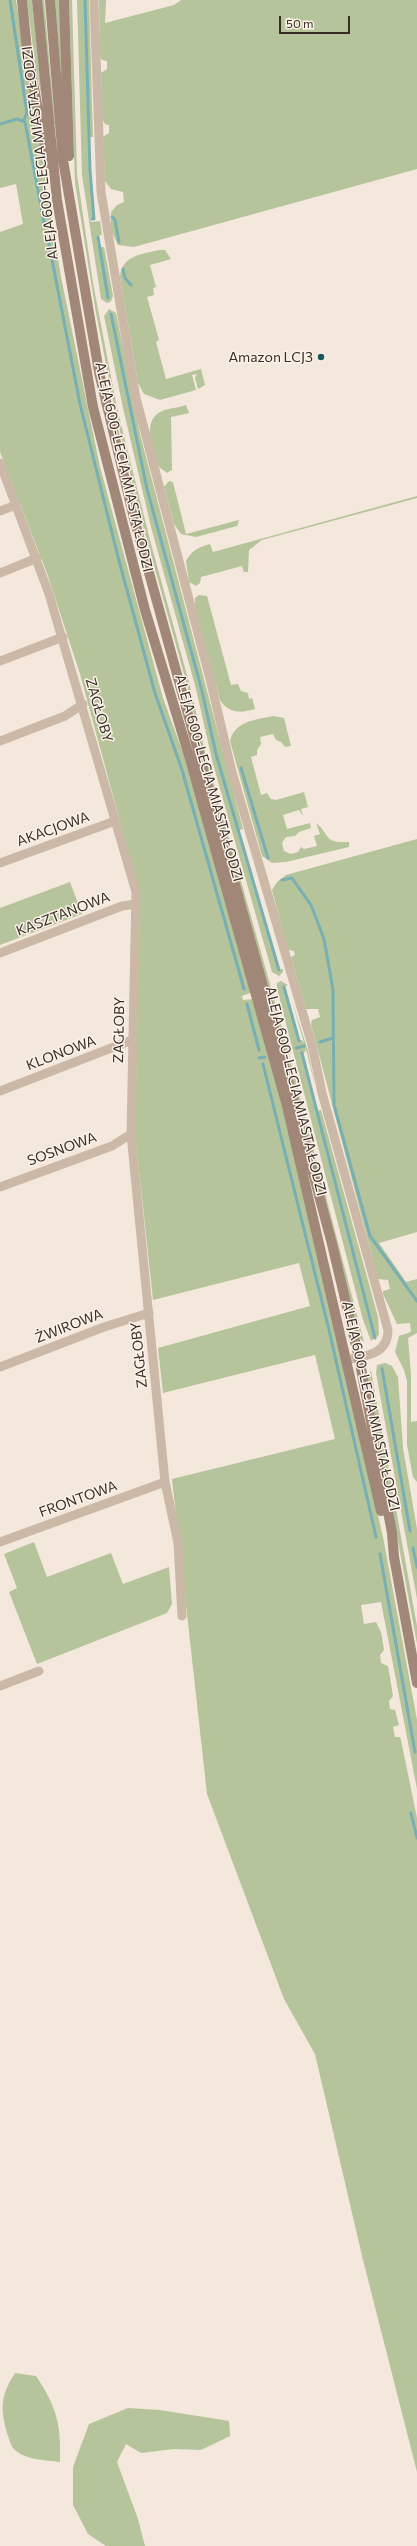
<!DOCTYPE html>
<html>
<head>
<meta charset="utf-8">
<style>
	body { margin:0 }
	#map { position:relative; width:417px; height:2546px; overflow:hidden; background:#f3e8db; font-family:Commissioner,sans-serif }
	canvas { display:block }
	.scale { position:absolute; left:279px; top:16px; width:71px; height:18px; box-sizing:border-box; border:2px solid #382d27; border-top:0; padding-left:5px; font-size:12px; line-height:14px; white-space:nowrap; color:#382d27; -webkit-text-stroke:3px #fbf2e8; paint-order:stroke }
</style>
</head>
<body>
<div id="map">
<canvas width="417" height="2546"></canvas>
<div class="scale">50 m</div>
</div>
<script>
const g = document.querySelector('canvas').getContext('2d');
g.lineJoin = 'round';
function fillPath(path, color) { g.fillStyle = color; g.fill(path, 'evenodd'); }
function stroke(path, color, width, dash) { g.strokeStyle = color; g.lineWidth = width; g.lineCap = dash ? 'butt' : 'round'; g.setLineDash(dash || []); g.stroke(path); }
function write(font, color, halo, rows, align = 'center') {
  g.font = font + ' Commissioner,sans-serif'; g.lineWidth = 3; g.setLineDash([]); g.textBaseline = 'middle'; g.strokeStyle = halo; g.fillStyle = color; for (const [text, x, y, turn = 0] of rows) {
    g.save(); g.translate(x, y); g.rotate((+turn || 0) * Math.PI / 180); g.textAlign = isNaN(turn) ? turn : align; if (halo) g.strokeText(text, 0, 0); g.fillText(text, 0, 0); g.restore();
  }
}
fillPath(new Path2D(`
	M0,0H16L61,277L100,467L163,698L184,756L252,990L250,993L242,996L243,1000L254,999L280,1095L383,1537L417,1720V1789L381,1602L361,1605L364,1624L376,1622L381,1632L384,1650L380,1655L381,1663L388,1666L393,1696L389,1701L390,1709L395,1710L399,1725L393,1727L395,1737H400L401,1740L417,1818V2472L363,2260L315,2054L284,1999L207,1794L172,1479L335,1439L315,1355L163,1393L158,1348L310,1306L299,1263L153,1300L135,1132L140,895L80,674L48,576L0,452V232L23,224L16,184L0,188Z
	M27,0H32L42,98L35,64Z
	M41,0H44L55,124H53Z
	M55,0H60L63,102Z
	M69,0H72L77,174L93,283L117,408L150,540L190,686L206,756L278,1013L364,1342L359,1338L291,1070L203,755L189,692L140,515L115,410L96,313L75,183Z
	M77,0H89L93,137H88L93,218H90L91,222L100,221L102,235L97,236L98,247H104L113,296L111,301L107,303L101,299L82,175Z
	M99,0H106L105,23L174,5L181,0H417V169L134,247L118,245L111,230V212L117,205L124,202L123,192L111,189L105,181L103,137L109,133V125L105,124L102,119L101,73L107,69V61L102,60L100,57Z
	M159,250H165L171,259L150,265L156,287L153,288L154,295L147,297L159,340L156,342L166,379L201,369L205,385L198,389L195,378L197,374L192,375L196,390L160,400L144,394L138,383L120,277C121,256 142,254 159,250Z
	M109,309L116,313L140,434L243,829L237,831L278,970L283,969V972L279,976L272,972L213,764L196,689L151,527L123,408L104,316Z
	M186,405L189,413L171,417L172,470L167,473L159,467C154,451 140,421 162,411C169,408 178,408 186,405Z
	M169,481L173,482L186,534L239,520L237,526L196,537L181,534L174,524L165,490L164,487Z
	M417,496V498L262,540L249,550L248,572H244L242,566L201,577L200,583L196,586L189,582L186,561C192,550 199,547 210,544L213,552Z
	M199,595L207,596L231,685L238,684L241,691L248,693L249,699L252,698L255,709C241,713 229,714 220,700L195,606V598Z
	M273,716L284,718L291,746L285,747L281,742L276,740L273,734L260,737L261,744L257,750V755L251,757L261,795L267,793L271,799L276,800L304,792L308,807L301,809L303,816L299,810L283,815L287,829L310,823L311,828L299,832L295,836L286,837L282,843L284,851L291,854L298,852L301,847L304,849L317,846L314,836L320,834L316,823C331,835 322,843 349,842V847L286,862L272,863L262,856L230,741C235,721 255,720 273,716Z
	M417,839V1232L379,1243L406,1282L417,1279V1333L408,1338L411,1374V1422L417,1421V1482L413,1477L407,1445V1381L404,1370L395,1352L399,1336L411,1332L410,1323L397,1324L383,1294V1291L390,1289L388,1280L378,1279L311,1024L312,1020L320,1017L318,1009H306L291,957L295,955L294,951L288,950L272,890L277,882L286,875Z
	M70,882L82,914L0,945V908Z
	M281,981L288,985L283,987L298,1041L302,1040L304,1043L292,1001L308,1051L315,1086L306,1049L305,1052L302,1054L316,1111L321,1110L378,1317L379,1335L371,1341L363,1320L277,989V983Z
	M385,1363L392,1366L398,1377L403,1448L417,1529V1599L376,1373L377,1365Z
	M371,1370L417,1626V1644L368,1379Z
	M34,1542L47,1577L111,1553L123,1584L169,1567L172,1604L167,1613L37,1664L9,1592L17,1588L4,1554Z
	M15,2373L36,2376C57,2408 61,2423 60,2462C45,2460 26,2460 15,2450C11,2447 10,2441 8,2436C0,2410 0,2396 15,2373Z
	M128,2408L160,2410L229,2421L230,2436L201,2450L174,2449L141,2453L126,2444L117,2462L138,2519L145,2546H106L88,2534L73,2505V2467L89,2424Z`), '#b5c49a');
stroke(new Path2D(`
	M10,0L27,113L24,120
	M85,0L90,170L94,219H92
	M0,124L17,119L25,122L44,222L46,226H50
	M112,217L115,220L119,242
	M98,237L108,298
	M49,244L80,404L118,557L155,693L182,770L244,989
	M123,269L125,278L131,285
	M111,314L147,489L202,691L216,754L279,970
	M241,768L268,858
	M282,880L292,878L294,881L311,905L324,939L333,990L334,1105L370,1236L417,1301
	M284,987L299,1041
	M247,1004L259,1050
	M320,1042L333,1038
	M296,1048L304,1046
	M302,1053L375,1338
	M259,1058L265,1057
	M263,1064L329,1330L376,1537
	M382,1368L410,1531
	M413,1548L417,1567
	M380,1554L415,1752
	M411,1813L417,1838`), '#78afb2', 3);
stroke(new Path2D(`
	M94,0L101,192L136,398L210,679L232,772L312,1045L322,1093L388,1330C388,1355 365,1356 346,1360
	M0,463L49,594L136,892L131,1134L165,1482L178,1543L182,1616
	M0,511L16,505
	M0,573L37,558
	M0,661L63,637
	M0,741L65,716L83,704
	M0,863L115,821
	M0,953L122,906L136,904
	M0,1091L132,1040
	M0,1187L112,1146L131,1134
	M0,1367L104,1327L149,1313
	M0,1542L165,1482
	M0,1686L39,1671`), '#ccb8a6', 9);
stroke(new Path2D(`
	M22,0L27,50L48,164
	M37,0L57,200L93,407L145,610L190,759L287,1106L381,1511
	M50,0L63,160L99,372L135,522L266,997L332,1244L359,1358L392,1533L394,1557L417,1683
	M64,0L69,156`), '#a08777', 10);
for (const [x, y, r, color] of [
	[321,357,4,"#1a575c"]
]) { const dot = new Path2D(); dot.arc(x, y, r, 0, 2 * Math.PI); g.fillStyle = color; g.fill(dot); stroke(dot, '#fbf2e8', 1.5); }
write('14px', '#382d27', '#fbf2e8', [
	["ALEJA 600-LECIA MIASTA ŁODZI",40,153,-97],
	["ALEJA 600-LECIA MIASTA ŁODZI",124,467,77],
	["ZAGŁOBY",99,710,74],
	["ALEJA 600-LECIA MIASTA ŁODZI",209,778,74],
	["AKACJOWA",53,829,-20],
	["KASZTANOWA",63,914,-21],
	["ZAGŁOBY",119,1030,-89],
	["KLONOWA",61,1053,-21],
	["ALEJA 600-LECIA MIASTA ŁODZI",296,1091,76],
	["SOSNOWA",62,1149,-20],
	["ŻWIROWA",69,1326,-21],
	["ZAGŁOBY",139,1355,-96],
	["ALEJA 600-LECIA MIASTA ŁODZI",371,1406,77],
	["FRONTOWA",78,1499,-20]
]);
write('14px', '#382d27', '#fbf2e8', [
	["Amazon LCJ3",313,357]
], 'right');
</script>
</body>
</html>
